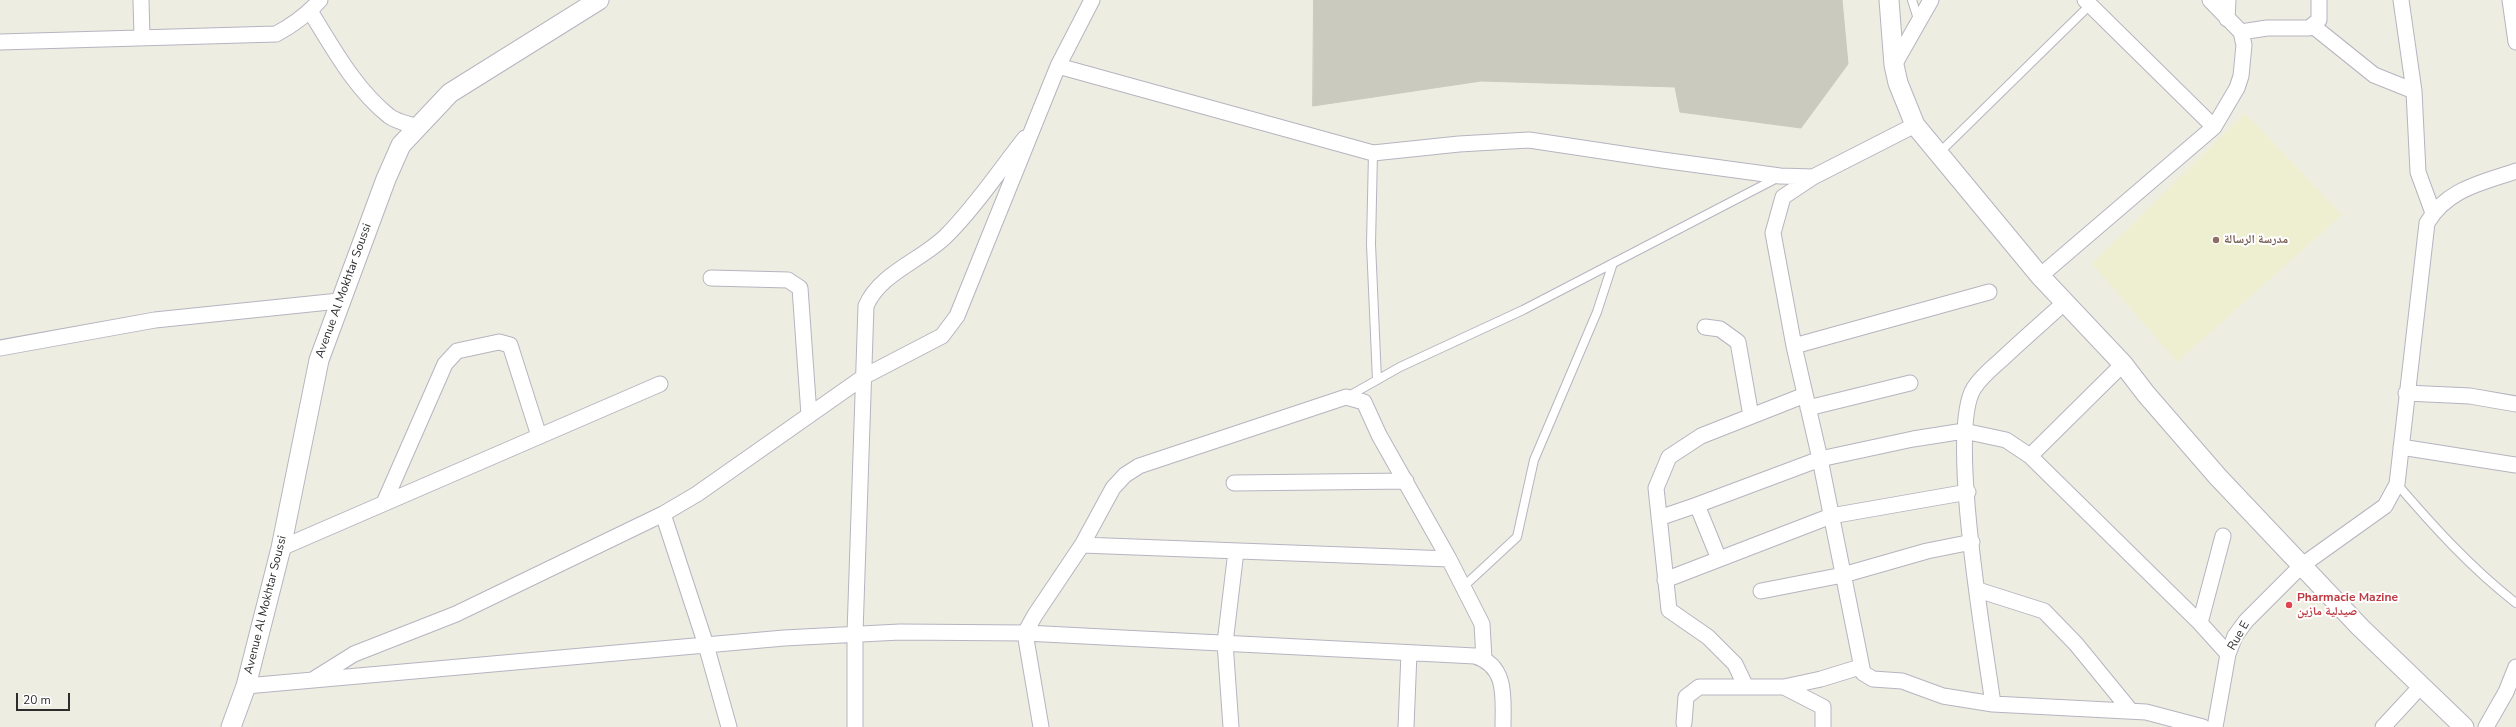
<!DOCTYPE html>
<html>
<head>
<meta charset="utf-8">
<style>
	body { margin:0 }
	#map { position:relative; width:2516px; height:727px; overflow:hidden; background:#eeede1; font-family:"Nunito Sans",sans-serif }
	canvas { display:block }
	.scale { position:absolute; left:16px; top:693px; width:54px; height:18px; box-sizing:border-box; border:2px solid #2d2d2d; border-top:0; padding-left:5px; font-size:12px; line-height:14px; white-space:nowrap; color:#2d2d2d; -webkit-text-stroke:3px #fff; paint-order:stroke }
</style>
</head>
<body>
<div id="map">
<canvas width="2516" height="727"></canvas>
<div class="scale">20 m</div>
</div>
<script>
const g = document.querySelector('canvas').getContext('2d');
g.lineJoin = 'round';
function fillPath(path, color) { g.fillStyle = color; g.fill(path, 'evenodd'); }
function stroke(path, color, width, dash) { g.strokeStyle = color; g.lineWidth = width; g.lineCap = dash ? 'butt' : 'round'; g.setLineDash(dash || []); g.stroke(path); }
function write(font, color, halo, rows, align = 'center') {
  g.font = font + ' "Nunito Sans","Noto Naskh Arabic",sans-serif'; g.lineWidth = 4; g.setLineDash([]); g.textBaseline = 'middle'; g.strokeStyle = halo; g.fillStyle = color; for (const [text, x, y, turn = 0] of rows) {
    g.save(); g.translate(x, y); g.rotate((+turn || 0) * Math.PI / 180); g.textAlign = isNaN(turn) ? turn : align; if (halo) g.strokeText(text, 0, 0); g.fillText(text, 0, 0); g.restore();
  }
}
fillPath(new Path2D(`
	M2245,113L2342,215L2177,362L2092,264Z`), '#eeefd1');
const building = new Path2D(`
	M1314,0H1842L1848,64L1801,128L1680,112L1675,87L1481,81L1313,106Z`);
fillPath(building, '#cacabf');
stroke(building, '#cacaba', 1);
const service = new Path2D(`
	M1912,0L1918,19
	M1373,153L1371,244L1377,380
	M1939,153L2090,5
	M1347,397L1400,367L1523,310L1777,178
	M2397,484C2434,527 2471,568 2516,603
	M1463,587L1517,537L1534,460L1597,312L1613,263`);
const minor = new Path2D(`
	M141,0L142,37
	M2085,0L2214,127
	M2401,0L2414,91L2418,172L2433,213
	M2510,0L2516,42
	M310,11C333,48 355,89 389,116C397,122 409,124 418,127
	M2227,19L2228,0
	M2313,26L2374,75L2414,91
	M2241,32L2267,28H2309L2319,20V0
	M0,42L276,34C293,25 307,15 320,0
	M1894,65L1931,0
	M1058,66L1373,153L1459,144L1529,140L1662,160L1780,176L1813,177L1915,125
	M1813,177L1783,197L1773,233L1794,346L1820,459L1863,673L1873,679L1902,681L1943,696L1993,704L2146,712L2203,727
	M2040,276L2214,127L2237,88L2241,76L2244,45L2241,32L2210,0
	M711,278L788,280L800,288L809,415
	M1705,327L1720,329L1738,342L1751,416
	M1794,346L1989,292
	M0,348L155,320L339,301
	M2406,393L2470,396L2516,404
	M1808,408L1910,383
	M2401,447L2516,465
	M2030,456L2123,364
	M1234,483L1406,481
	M384,503L445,364L457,351L499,342L510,345L539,436
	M663,514L706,645L729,727
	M1659,518L1697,505
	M1082,545L1449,559
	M281,548L660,384
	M1719,559L1697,505L1820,459L1913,439L1964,431L2006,440L2030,456L2200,623L2228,654
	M1665,580L1831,516L1968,492
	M1978,590L2044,611L2076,644L2130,710
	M1761,591L1843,575L1927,551L1972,542
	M2200,623L2223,536
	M314,679L354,654L456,614L663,514L697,494L865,376L942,336L957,316L1058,66L1092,0
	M246,686L784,638L900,632L1025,633L1475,656C1508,666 1503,699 1503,727
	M1746,687L1735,664L1708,637L1669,610L1656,488L1669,457L1701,436L1805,395
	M1784,687L1823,707V727
	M1993,704C1985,645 1947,430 1974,388C1981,377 1992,368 2001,360C2022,340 2043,322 2064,303
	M1684,723L1686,697L1699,687H1784L1821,679L1860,667
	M855,727V633L866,306C880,273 922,260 946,236C975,207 999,171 1025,138
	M1041,727L1025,633L1035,615L1082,545L1113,488L1125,475L1139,466L1346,397L1364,402L1379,435L1449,559L1482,624L1484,659
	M1231,727L1225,643L1236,551
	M1406,727L1409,653
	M2215,727L2228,654L2235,636L2246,621L2301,566L2385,506L2397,484L2427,223C2447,189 2481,183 2516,171
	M2383,727L2421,686
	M2486,727L2506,692L2516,667`);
const tertiary = new Path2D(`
	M1889,0L1894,65L1898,83L1915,125L2040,276L2123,364L2146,394L2218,477L2360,627L2464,727
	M231,727L246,686L281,548L319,360L386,179L401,145L450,93L599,0`);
stroke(service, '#b6b4c0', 10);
stroke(minor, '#b6b4c0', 17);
stroke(tertiary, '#b6b4c0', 21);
stroke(service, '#fff', 8);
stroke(minor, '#fff', 15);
stroke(tertiary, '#fff', 19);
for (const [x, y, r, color] of [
	[2216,240,4,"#8d6e63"],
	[2289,605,4,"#e0444e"]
]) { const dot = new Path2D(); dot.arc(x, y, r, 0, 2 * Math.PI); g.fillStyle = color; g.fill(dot); stroke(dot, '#fff', 1.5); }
write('bold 12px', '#785e54', '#fff', [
	["مدرسة الرسالة",2224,240]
], 'left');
write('12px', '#2d2d2d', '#fff', [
	["Avenue Al Mokhtar Soussi",344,291,-70],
	["Avenue Al Mokhtar Soussi",266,605,-76],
	["Rue E",2239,636,-60]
]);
write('bold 12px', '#be3a42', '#fff', [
	["Pharmacie Mazine",2297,598],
	["صيدلية مازين",2297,612]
], 'left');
</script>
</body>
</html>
